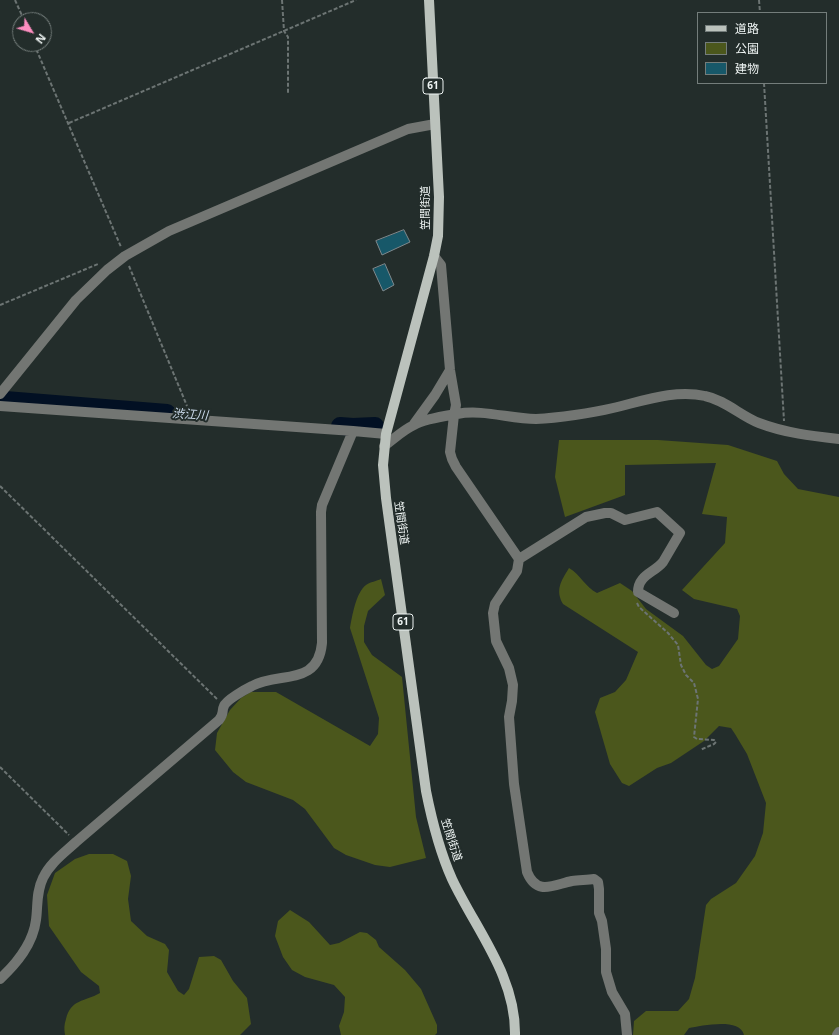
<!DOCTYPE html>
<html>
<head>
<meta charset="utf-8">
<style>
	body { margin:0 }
	#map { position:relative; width:839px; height:1035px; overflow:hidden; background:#232d2b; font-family:"Noto Sans","Noto Sans JP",sans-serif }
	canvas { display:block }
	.legend { position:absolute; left:697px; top:12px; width:130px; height:72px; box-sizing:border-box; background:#232d2b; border:1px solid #747d7b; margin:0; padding:5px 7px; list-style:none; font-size:12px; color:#eef4f3 }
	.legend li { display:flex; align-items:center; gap:8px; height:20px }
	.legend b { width:20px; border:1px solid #747d7b }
	.north { position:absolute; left:12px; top:12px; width:40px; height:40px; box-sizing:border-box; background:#232d2b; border:1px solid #747d7b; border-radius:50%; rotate:128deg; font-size:11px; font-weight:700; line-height:16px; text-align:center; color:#eef4f3 }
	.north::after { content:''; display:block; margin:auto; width:14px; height:18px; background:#fd8ec0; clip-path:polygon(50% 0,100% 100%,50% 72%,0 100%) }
</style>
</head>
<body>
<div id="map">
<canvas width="839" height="1035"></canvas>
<ul class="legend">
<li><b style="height:5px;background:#bbc2bc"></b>道路</li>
<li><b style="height:11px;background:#4b571c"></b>公園</li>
<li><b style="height:11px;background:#175869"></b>建物</li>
</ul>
<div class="north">N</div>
</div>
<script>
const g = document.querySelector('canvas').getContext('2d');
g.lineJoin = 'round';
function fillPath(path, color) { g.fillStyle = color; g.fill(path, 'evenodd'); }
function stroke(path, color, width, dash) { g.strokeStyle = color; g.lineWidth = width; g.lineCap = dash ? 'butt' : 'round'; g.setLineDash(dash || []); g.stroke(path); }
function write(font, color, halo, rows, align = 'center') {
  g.font = font + ' "Noto Sans","Noto Sans JP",sans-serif'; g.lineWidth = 4; g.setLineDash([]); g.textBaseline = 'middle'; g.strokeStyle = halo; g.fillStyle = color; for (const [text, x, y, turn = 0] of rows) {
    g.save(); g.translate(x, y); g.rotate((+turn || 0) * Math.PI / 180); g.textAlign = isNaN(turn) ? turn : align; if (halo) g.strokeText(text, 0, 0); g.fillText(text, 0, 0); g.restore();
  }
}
fillPath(new Path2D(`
	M559,440H658L728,445L777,461L784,474L798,489L839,497V1035H744C740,1017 701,1026 689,1028L684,1035H633L634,1021L646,1011H678L689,999L695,978L706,905L711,899L736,883L755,856L763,833L766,803L747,754L735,734L731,728L719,726L704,741L671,763L657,768L629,786L622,783L610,764L595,712L600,698L615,692L626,680L638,652L563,604C555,590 561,581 569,568C581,575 585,587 597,593L620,583L632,591L646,609L683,636L706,665L712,669L719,666L738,639L740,616L737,609L694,599L682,590L725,543L727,517L702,514L716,463L625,465V495L565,517L555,477Z
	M381,579L385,595L368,611L364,626V642L372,655L402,677L416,817L426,858L390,867L375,865L346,855L334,848L305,809L293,800L246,782L233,772L215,750L217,733L230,710L241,698L251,692H276L370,746L378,734L379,718L350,628C352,617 356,592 366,585C370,582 377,581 381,579Z
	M89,854H113L127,861L131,876L128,899L131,921L147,936L165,944L169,950L167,972L178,991L184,995L189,989L199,957L214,956L221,960L233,981L247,998L251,1024L240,1035H65C64,1029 64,1025 66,1019C71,999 84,1002 100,993L99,986L81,972L49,926L47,895L55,873L75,859Z
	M290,910L309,922L330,945L339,943L360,932L367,933L376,940L379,947L405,970L421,989L437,1025V1033L435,1035H341L339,1026L344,1012L345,997L334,985L305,977L292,970L283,957L275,936L278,921Z`), '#4b571c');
stroke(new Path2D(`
	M5,400L167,413
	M340,426L353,427L375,426`), '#021023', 18);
const building = new Path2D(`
	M404,230L410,242L382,255L376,241Z
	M385,264L394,285L383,291L373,269Z`);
fillPath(building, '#175869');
stroke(building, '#7f898d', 1);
stroke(new Path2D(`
	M15,0L24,20
	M282,0L284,31L288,37V94
	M759,0L760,13
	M34,44L121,247
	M764,83L784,421
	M69,123L356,0
	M129,266L187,406
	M0,305L98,264
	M0,486L217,699
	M637,603L639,607L668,633L678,645L681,665L686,675L694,683L698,699L694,737L697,739L714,740L716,742L714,744L700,750
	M0,767L69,835`), '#6c7473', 2, [4, 2]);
stroke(new Path2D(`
	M434,256L441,265L450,370L456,405L454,415L450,452L452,459L456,467L519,559L517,571L495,604L493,613L496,641L509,668L513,685L512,701L509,717L514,784L527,872C537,896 553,885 572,881C579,880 587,880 594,879L598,882L599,889V913L602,921L606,949V972L612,992L625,1014L627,1035
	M0,394L76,300L107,270L125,256L169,231L408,129L435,124
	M0,406L353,431L386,434
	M414,424L435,395L450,370
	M384,446C394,439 403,430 414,425C424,419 445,416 457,414C483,409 510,419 536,419C558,418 592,413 613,408C643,401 675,389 705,396C725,400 741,416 759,423C785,433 812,436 839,439
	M519,559L586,517L605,513H611L625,520L657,512L680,533L663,562C654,573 638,575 638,592L674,613
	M0,979C17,963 33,944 36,920C38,906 36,892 43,878C50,863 64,853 76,842L219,720C225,712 221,712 224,706C226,700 246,689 252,686C279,671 318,687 322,643L321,512L322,505L353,431
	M837,1035L839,1032`), '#737673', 10);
stroke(new Path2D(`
	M429,0L439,197L438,236L434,256L386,434L383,465L386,498L426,791C432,821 439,850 452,879C476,930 516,976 515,1035`), '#bbc2bc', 10);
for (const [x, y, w] of [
	[433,86,20],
	[403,622,20]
]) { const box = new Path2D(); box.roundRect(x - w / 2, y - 8, w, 16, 3); g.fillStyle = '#232d2b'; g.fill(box); stroke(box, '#eef4f3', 1); }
write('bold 10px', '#eef4f3', null, [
	["61",433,86],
	["61",403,622]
]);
write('11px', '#eef4f3', '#232d2b', [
	["笠間街道",426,208,-90],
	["笠間街道",401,523,82],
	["笠間街道",451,840,72]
]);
write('italic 12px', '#cddced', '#232d2b', [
	["渋江川",190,415,4]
]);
</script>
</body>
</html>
